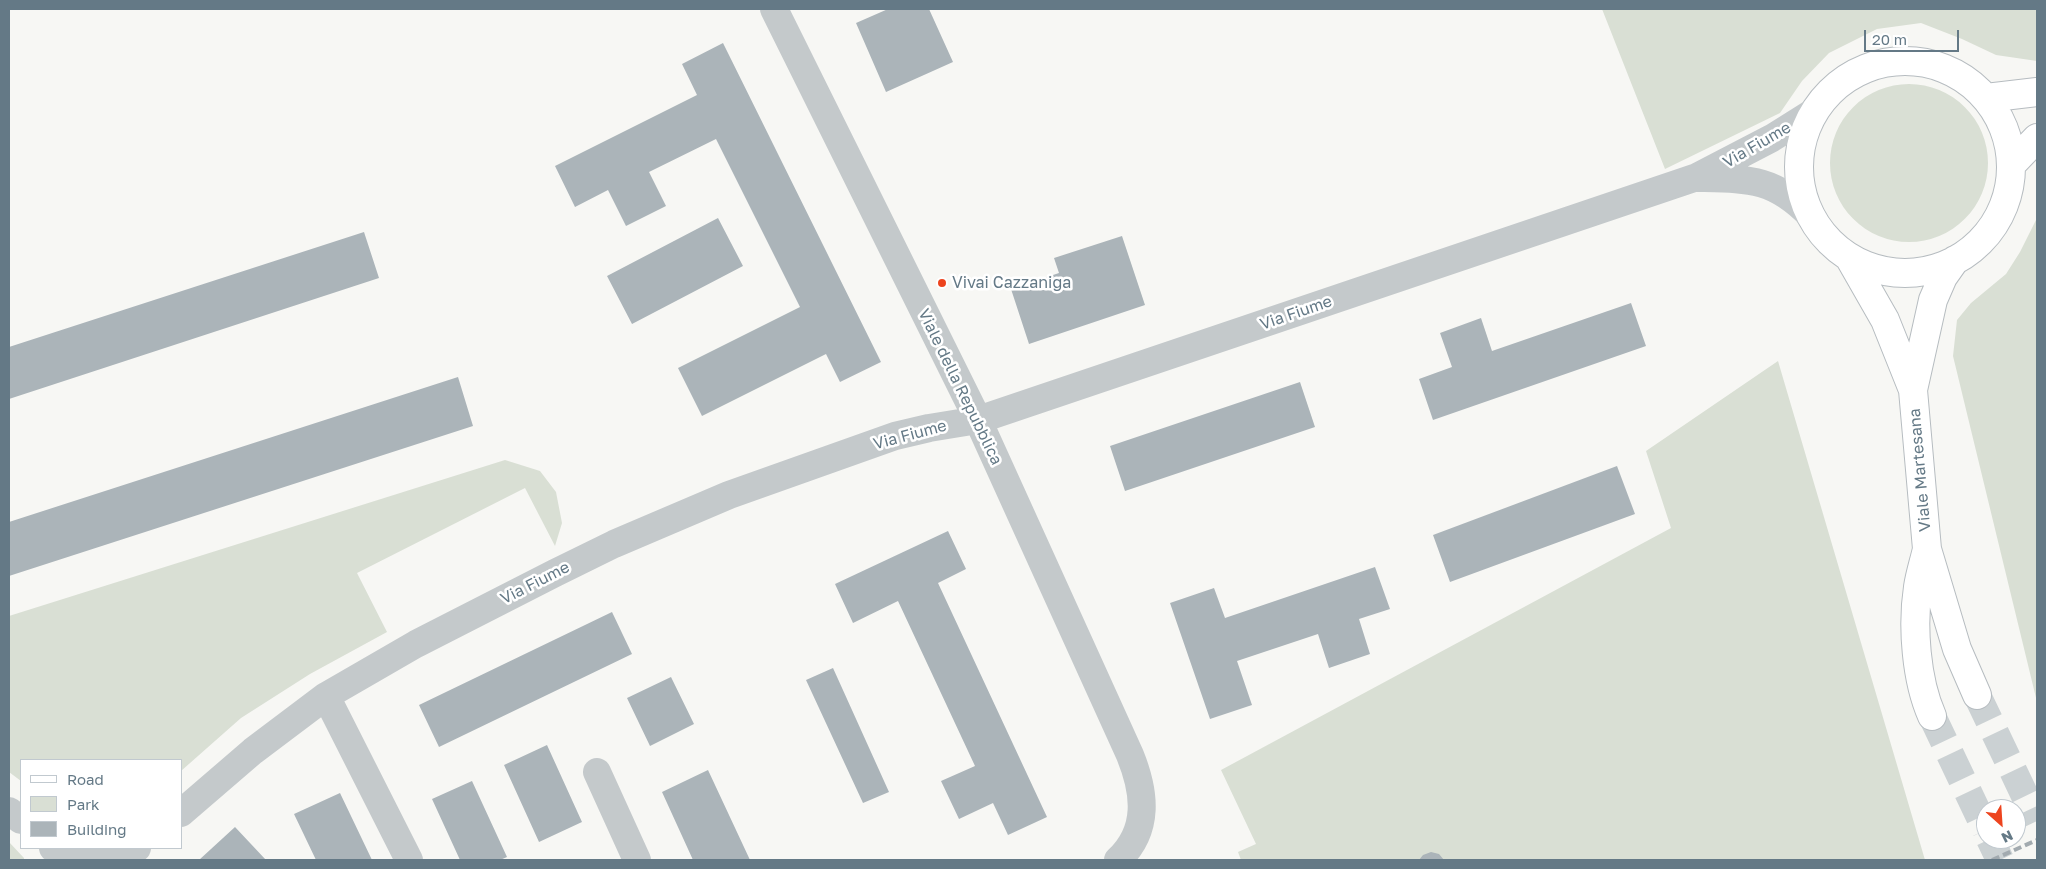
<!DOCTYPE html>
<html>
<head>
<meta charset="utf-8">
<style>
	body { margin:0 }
	#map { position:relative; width:2046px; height:869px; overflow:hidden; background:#f7f7f4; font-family:"Golos Text",sans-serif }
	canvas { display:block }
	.frame { position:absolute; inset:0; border:10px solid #647986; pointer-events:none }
	.legend { position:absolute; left:20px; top:759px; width:162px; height:90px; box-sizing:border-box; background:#fff; border:1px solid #c1c9cf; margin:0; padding:6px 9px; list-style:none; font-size:15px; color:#647986 }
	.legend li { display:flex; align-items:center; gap:10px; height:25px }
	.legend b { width:25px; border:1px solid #c1c9cf }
	.north { position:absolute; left:1976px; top:799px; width:50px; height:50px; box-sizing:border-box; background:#fff; border:1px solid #c1c9cf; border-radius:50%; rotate:154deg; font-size:14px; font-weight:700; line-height:20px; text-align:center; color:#647986 }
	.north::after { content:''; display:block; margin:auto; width:18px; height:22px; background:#ed441e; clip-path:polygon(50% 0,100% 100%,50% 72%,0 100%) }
	.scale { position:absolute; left:1864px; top:30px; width:95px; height:22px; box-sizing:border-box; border:2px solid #647986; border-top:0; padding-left:6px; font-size:15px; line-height:18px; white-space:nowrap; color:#647986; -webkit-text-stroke:4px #fff; paint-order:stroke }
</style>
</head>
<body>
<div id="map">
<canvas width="2046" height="869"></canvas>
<div class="frame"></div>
<ul class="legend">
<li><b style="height:6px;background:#fff"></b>Road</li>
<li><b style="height:14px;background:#d9dfd4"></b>Park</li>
<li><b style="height:14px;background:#abb4b9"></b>Building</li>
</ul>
<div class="north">N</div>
<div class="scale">20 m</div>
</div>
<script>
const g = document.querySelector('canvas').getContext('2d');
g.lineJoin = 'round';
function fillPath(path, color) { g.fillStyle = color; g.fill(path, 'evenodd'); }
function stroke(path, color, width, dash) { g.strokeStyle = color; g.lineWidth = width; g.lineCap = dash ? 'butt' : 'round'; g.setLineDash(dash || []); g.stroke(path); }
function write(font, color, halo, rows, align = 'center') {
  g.font = font + ' "Golos Text",sans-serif'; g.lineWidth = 5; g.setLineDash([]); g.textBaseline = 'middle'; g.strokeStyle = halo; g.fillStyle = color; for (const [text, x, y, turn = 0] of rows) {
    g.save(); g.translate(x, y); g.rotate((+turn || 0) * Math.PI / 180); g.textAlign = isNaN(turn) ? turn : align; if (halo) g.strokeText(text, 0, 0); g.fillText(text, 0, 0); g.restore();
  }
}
fillPath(new Path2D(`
	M1602,9H2037V61L1996,55L1962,39L1921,23L1877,29L1829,53L1802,81L1780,113L1665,169Z
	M1830 163a79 79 0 1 1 158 0a79 79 0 1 1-158 0Z
	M2037,218V702L1953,356L1957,320L1971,303L2006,274L2020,252Z
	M1778,361L1925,860H1241L1238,852L1256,844L1221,770L1671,528L1646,451Z
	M505,460L540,471L556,492L562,523L555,546L525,488L357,573L387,632L310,674L241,718L181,771V760H21V781L9,772V616Z
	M9,842L24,858V860H9Z`), '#d9dfd4');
fillPath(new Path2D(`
	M888,9H929L953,62L886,92L856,23Z
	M723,43L881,362L840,382L826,354L702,416L678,368L800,307L716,139L649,172L666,206L626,226L608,190L575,207L555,166L697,95L682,64Z
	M718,218L743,266L632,324L607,276Z
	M364,232L379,278L9,399V347Z
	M1122,236L1145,305L1029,344L1011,289L1059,273L1054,258Z
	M1631,303L1646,346L1433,420L1419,379L1452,367L1440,333L1481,318L1492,351Z
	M458,377L473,426L9,576V522Z
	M1300,382L1315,427L1125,491L1110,446Z
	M1617,466L1635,514L1450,582L1433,535Z
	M948,531L966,569L938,583L1047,817L1008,835L993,803L959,819L941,781L975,766L898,601L853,623L835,584Z
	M1375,567L1390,609L1359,619L1370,654L1329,668L1318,634L1237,661L1252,705L1210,719L1170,603L1214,588L1225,618Z
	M612,612L632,654L439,747L419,705Z
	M833,668L889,792L863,803L806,680Z
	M671,677L694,724L650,746L627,698Z
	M547,745L582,822L539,842L504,765Z
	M708,770L750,860H693L662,792Z
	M472,781L507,857L500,860H460L432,799Z
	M340,793L372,860H316L294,814Z
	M235,827L266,860H199Z
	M1431,852L1439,854L1444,860H1419L1423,855Z`), '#abb4b9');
stroke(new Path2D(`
	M1977,695L2037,821
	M1932,716L1986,830
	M1990,839L2000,860`), '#cbd1d3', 28, [28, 14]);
const secondary = new Path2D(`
	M1799 167a106 106 0 1 1 212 0a106 106 0 1 1-212 0Z
	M1986,98L2037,92
	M2011,165L2037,138
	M1849,257L1885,320L1913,390L1927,549L1957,649L1977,695
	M1913,390L1933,300L1943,277L1955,260
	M1927,549C1924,562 1920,574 1918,587C1912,626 1916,680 1932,716`);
stroke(secondary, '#b6bcc0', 30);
stroke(new Path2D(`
	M774,9L978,420L1130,755C1145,792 1150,830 1118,860
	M1699,178C1749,179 1774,178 1811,216
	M326,696L409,860
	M597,772L637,860
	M9,811L21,820
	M181,813L253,751L326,696L416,644L555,573L614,544L729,495L895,436L929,428L978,420L1697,177L1772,138L1815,111
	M53,848C78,866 111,862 137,848`), '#c4c9cb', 28);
stroke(secondary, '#fff', 28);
stroke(new Path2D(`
	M1992,860L2037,840`), '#a2aaaf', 4, [8, 4]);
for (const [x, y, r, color] of [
	[942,283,5,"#ed441e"]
]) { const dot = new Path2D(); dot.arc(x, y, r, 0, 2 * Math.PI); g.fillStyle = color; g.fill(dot); stroke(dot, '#fff', 2); }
write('16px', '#647986', '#fff', [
	["Via Fiume",1757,145,-30],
	["Via Fiume",1296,313,-19],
	["Viale della Repubblica",960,387,64],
	["Via Fiume",910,435,-15],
	["Viale Martesana",1920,470,-95],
	["Via Fiume",535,583,-27]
]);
write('16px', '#647986', '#fff', [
	["Vivai Cazzaniga",952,283]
], 'left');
</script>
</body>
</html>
